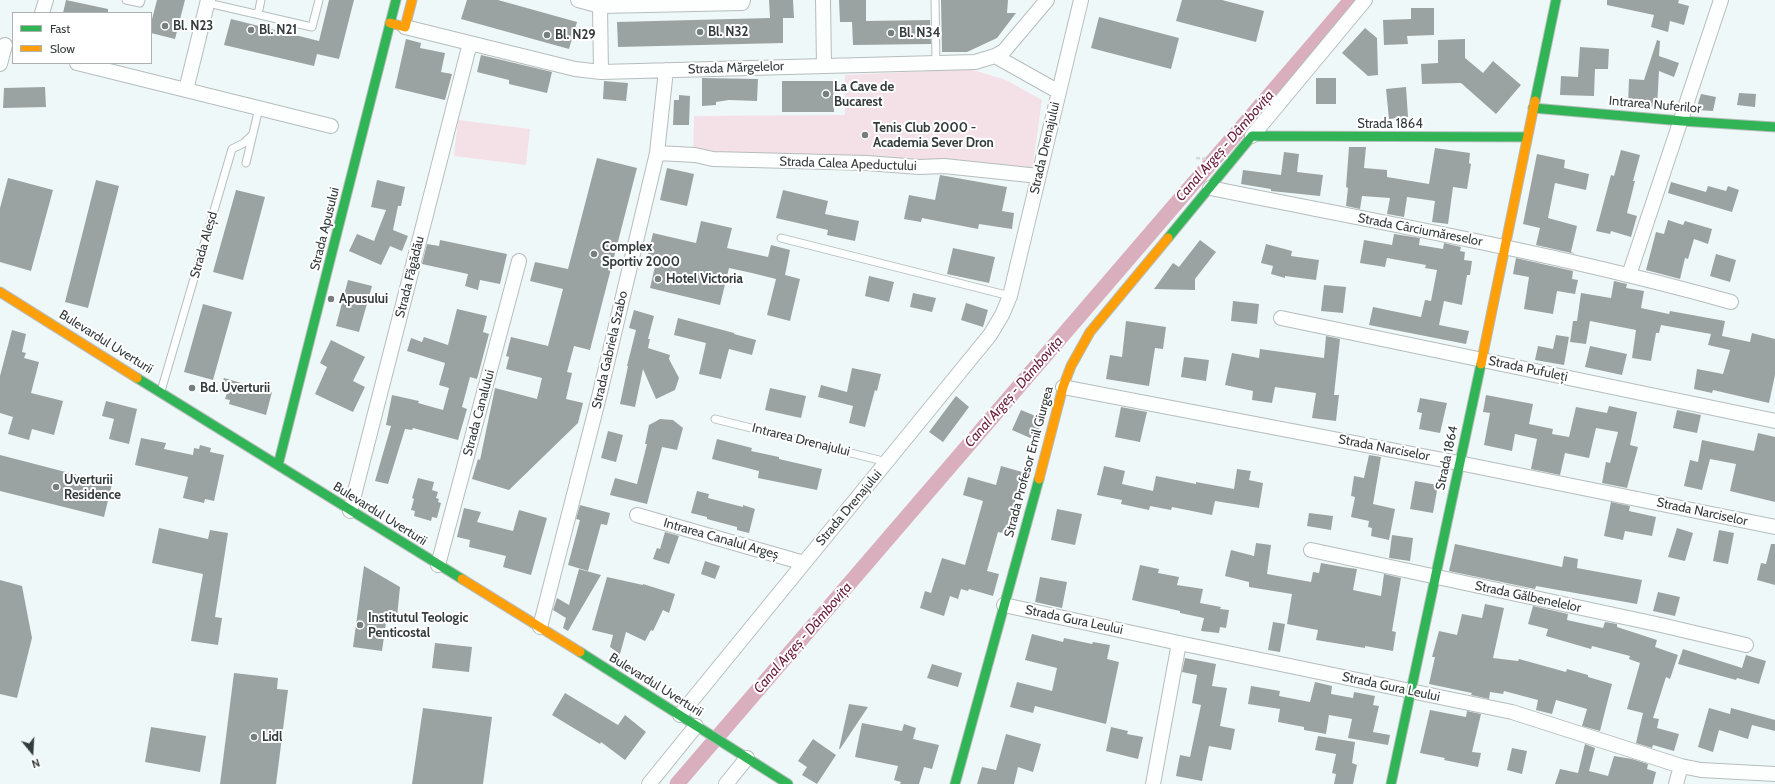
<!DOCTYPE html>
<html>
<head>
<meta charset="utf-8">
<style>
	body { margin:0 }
	#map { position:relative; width:1775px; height:784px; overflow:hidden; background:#eff8f8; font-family:Cabin,sans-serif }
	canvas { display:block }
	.legend { position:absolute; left:12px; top:12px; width:140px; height:52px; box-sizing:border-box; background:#fff; border:1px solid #aeb1b1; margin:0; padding:5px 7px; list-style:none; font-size:12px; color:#353c3c }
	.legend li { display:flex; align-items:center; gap:8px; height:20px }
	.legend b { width:20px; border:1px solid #aeb1b1 }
	.north { position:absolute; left:12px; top:732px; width:40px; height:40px; -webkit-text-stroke:3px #fff; paint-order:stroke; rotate:162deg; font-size:11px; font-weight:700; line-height:16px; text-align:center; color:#353c3c }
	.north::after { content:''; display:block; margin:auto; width:14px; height:18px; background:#353c3c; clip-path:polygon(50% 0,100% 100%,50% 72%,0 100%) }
</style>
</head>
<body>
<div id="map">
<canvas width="1775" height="784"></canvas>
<ul class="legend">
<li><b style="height:5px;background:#30b455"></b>Fast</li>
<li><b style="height:5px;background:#ff9f0a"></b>Slow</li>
</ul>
<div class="north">N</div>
</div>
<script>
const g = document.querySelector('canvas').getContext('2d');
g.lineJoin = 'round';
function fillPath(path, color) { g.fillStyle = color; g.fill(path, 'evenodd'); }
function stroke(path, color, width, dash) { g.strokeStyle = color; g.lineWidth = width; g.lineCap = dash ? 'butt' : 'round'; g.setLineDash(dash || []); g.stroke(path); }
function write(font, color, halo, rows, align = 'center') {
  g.font = font + ' Cabin,sans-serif'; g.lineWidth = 4; g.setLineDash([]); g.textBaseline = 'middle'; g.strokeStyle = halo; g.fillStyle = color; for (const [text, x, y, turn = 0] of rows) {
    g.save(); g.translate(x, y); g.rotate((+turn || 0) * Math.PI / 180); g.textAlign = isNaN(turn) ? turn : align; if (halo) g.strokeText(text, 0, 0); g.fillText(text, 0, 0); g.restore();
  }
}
fillPath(new Path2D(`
	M970,69L1006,80L1042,100L1032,171L855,155L853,166L693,163L694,116L845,115V75Z
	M458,120L530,129L526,165L454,156Z`), '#f4e0e7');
stroke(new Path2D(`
	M677,784L1351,0`), '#d9aebd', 15);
fillPath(new Path2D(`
	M66,0L108,9V13H63Z
	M157,0H185L175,39L151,33V23Z
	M329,0H354L339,59L317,54L314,66L224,45L231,19L319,41Z
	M467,0H498L577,22L569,49L461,19Z
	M769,0H793L794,18H783V43L618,47L617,22L770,18Z
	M839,0H866V21L930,20L931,44L853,45L852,22H840Z
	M941,0H1008L1007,13H1016L997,38L967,52H942Z
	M1182,0H1222L1264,11L1256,42L1176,21Z
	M1607,0H1679L1678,3L1689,6L1684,25L1670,21L1668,32L1651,27L1654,15L1607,5Z
	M1411,8H1434V35L1407,36L1408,44L1384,45L1383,20L1411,19Z
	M1099,17L1179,38L1171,69L1091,48Z
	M1365,28L1377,38L1378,75L1368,76L1342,53Z
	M406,39L421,43L420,48L445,53L441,72L452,74L445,100L395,88Z
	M1465,39V58L1483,73L1493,61L1521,85L1496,114L1461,83L1422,84L1421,64L1438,63V40Z
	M1657,40L1660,41L1659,56L1679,63L1674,77L1659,71L1657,107L1628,105L1629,79L1644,80Z
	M1580,47L1609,49L1608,69H1595L1594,96L1560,95L1561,76L1578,77Z
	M481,55L552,72L547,93L509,84V80L477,72Z
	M702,78L758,79L757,101L729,100L716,102V105L702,106Z
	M1316,78H1336V104H1316Z
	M604,81L628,83L626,101L603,99Z
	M782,81H833L834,112H782Z
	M45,87L46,107L3,108L4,88Z
	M1406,87L1408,117L1389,119L1386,89Z
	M1739,93L1756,94L1755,107L1737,105Z
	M1701,94L1716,97L1713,111L1696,110Z
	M679,95L690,96L689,125H673L674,100H679Z
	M1349,147H1366L1364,168L1387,170V177L1429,184L1435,148L1470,153L1469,163L1471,164L1467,189L1453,187L1448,224L1432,222L1435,201L1407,197L1404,217L1387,214L1390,198L1362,196L1360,209L1346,206L1348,188L1346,187Z
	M1621,150L1640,155L1633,181H1635L1627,213L1637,216L1631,237L1611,231L1610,234L1596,231L1611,175L1614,176Z
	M1284,152L1299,154L1297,172L1323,175L1320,196L1271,191V189L1241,184L1243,170L1281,175Z
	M1537,154L1565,160L1564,168L1589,174L1586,190L1555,183L1548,218L1577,226L1571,252L1576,254L1536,245L1540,228L1523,224Z
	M597,158L637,168L590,350L574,346L567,372L572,373L566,399L583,403L578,423L509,490L472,479L478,459L480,460L495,388L537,399L542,378L506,369L509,357L506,356L511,337L548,346L563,289L530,281L535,262L568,269Z
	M667,168L694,174L687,206L660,200Z
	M940,175L1007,187L1002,211L1014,213L1012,229L979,224L978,229L922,218L921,222L904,219L909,195L935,200Z
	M8,178L53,190L31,271L0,262V208Z
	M96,180L119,186L88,308L65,302Z
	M377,180L405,187L401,206H398L393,230L408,236L402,251L390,246L381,265L349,251L357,234L374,241L386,210L371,207Z
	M1671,182L1706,192L1708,186L1726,191L1728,186L1739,190L1732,212L1668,193Z
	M236,190L265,197L243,280L213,272Z
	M783,190L828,201L825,214L859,221L855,241L827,235L828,230L776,218Z
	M1668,220L1683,225L1685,221L1712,229L1708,244L1694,239L1688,259L1685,258L1680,279L1646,270L1656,232L1664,234Z
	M701,221L732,228L727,248L768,257L771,245L790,250L785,275L800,279L790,321L767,315L776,279L752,273L729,268L720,305L650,288L657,258L648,255L653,233L696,243Z
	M1394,234L1420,238L1419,245L1443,249L1444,243L1461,247L1460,251L1465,252L1464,260L1472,261L1470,275H1467L1462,305L1444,301L1439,325L1469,331L1466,344L1369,325L1373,307L1421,317L1425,300L1431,301L1437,270L1425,268L1426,265L1387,258L1385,267L1360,263L1364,240L1392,245Z
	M440,240L507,254L500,284L480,280L478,290L465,286L468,274L422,264L427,244L439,246Z
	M1200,240L1216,252L1195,279V290L1154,289L1173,263L1179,267Z
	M1266,244L1292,251L1291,256L1319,260L1316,280L1285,276V278L1271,274L1273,266L1261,263Z
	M953,248L995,257L989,283L947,274Z
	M1716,254L1736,260L1730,282L1710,276Z
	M1516,258L1573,271L1572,279L1578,280L1575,294L1557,291L1553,314L1524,309L1529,277L1513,274Z
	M869,276L894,282L889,302L865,296Z
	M348,280L372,286L359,332L336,326Z
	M1614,281L1627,284L1626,288L1644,291L1641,308L1669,314L1670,311L1725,321L1722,336L1750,342L1752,333L1775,339V375L1769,403L1713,390L1712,393L1694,389L1697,369L1723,374L1730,350L1708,345L1711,334L1661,325L1659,333H1656L1651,361L1632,358L1636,330L1590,321L1586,344L1570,342L1573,321H1577L1581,293L1611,298Z
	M1324,285L1346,287L1343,313L1321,311Z
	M913,293L936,298L932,312L910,307Z
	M1233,301L1259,304L1257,324L1231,321Z
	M966,303L988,310L983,327L961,320Z
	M203,304L232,312L213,380L184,372Z
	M457,309L487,316L483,332L489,334L477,379L470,377L462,407L467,409L458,440L413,428L412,430L405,429L388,484L375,481L391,426L386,425L392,395L419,401L418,403L443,410L449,388L439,385L445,363L407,351L411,338L422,342L424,337L448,345Z
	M634,310L654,316L648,339H650L648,348L670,355L669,359L679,378L675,390L656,399L643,369L635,407L620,404L628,366H627L636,330L629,328Z
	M678,318L734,333V334L756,340L752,355L729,349L721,379L699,374L706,343L674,335Z
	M1126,321L1166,327L1163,349L1155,348L1149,386L1106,379L1110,355L1122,357Z
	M12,330L26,334L22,352L26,353L24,358L39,362L31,393L63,401L54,435L32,429L29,440L8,434L13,417L0,413V376Z
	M1556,335L1569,337L1564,365L1535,360L1538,346L1553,349Z
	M1326,336L1340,339L1334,395H1339L1336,421L1312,418L1316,393L1275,387L1272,403L1252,400L1253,391L1225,385L1232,353L1259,358L1260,349L1324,358Z
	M331,340L365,357L353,381L365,387L353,412L315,394L327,367L320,363Z
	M1590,346L1627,354L1622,375L1585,367Z
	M1184,357L1209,360L1206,381L1181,377Z
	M852,368L881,374L877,391L875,390L865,427L849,423L853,406L818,397L821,385L847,392Z
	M224,378L272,392L266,415L229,404L230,400L225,399L227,393L219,391Z
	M770,388L806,396L801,418L765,410Z
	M1486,395L1533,404L1529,424L1553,429L1552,434L1569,437L1576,407L1607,413L1609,406L1637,412L1630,445L1638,447L1627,488L1602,483L1606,462L1610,463L1618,432L1596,428L1589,458L1565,453L1560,475L1531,469L1537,439L1515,434L1512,451L1484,445L1490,413L1483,412Z
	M956,396L969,407L943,442L929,432Z
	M1420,398L1447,403L1440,433L1419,429L1422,413L1417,412Z
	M106,401L137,409L129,444L109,439L114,419L102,416Z
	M1121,407L1147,412L1140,442L1115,437Z
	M1021,410L1043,419L1035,440L1012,430Z
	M1677,410L1701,415L1697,433L1673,428Z
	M660,419L673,420L683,428L677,450L662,447L647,504L610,495L615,478L637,484L647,444H645L649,425Z
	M608,431L623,435L616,462L601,458Z
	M1758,433L1775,437V502L1730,491L1736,464L1710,459L1702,490L1684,486L1690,460L1698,462L1702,440L1754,451Z
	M141,438L166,443L164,449L193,455L194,448L199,449L200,445L211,448L210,452L224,455L214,501L205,499L204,503L183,498L188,477L135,465Z
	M717,439L752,448L751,451L779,457V459L822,469L817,490L758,478L759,471L712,459Z
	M0,455L112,484L104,517L0,491Z
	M1369,455L1381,457L1373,504L1395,509L1389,540L1371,536L1372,528L1368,527L1369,521L1351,517L1355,497L1351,496L1354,476L1364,478Z
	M1001,466L1022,472L1007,534L998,532L987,571L999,574L993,596L969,589L968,591L961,589L958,599L950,596L944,616L920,608L925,591L931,593L942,558L965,565L983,501L963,495L968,477L996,485Z
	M1104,466L1125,471L1122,484L1153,491L1156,476L1196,484V482L1234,489L1237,469L1251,471L1249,480L1263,483L1259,508L1215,501L1212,515L1172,507L1171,510L1150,506L1149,510L1121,504L1122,500L1097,495Z
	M418,478L434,482L432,490L438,492L436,498L439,499L438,502L441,503L437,518L432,517L431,521L414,516L415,511L411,510L414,499L412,498Z
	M1415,481L1438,485L1433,513L1410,509Z
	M697,491L709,494L708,498L743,507V505L755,509L749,533L737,530V527L707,519V517L691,513Z
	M1611,502L1630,506L1629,511L1656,517L1652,536L1625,531L1623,540L1604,536Z
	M580,505L610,513L607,525L601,524L588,571L568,565L580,520L576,519Z
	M464,508L481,512L477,522L513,531L519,510L547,518L531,575L503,567L506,556L469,547L470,540L457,537Z
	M1057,509L1082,514L1075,545L1051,540Z
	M1309,513L1333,516L1331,530L1307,526Z
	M159,528L208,539L210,530L228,533L215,617L222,618L218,645L191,641L203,574L152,563Z
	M1677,528L1693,533L1685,561L1668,557Z
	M1719,530L1734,533L1728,564L1713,561Z
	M665,532L679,536L669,564L653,559L657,548L660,549Z
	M1392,535L1413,538L1410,561L1389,558Z
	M1256,543L1271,545L1267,574L1311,582L1313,572L1319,573L1321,563L1343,567L1357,569L1353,590L1381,596L1384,574L1401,578L1392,631L1396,632L1393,651L1365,646V648L1316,640L1318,630L1287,624L1292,594L1249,587V582L1225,576L1231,550L1254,556Z
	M1455,544L1562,567L1564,556L1578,559L1577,568L1642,580L1637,604L1536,586L1535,589L1449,571Z
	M1771,544H1775V585L1757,580L1761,563L1766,564Z
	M705,561L720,566L715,579L701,574Z
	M1140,565L1159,569L1158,573L1179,577L1177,585L1203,589L1200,603L1221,607L1220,609L1229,610L1226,628L1220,627L1219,633L1201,631L1204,618L1180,613V611L1132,600Z
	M364,566L400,587L397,617L387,616L382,651L353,647Z
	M579,569L601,575L568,631L563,628L566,618L553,610L557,598L569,605Z
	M607,577L643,585V584L675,594L669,613L663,610L653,631L651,630L645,641L626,632L620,654L610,647L613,635L592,630Z
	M1040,577L1067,582L1062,608L1035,602Z
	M0,580L22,586L32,638L17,698L0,694Z
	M1658,592L1680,597L1675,616L1653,611Z
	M1485,604L1504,608L1493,658L1518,661L1519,659L1566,672L1567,669L1588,675V677L1612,684L1600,731L1582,726L1587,709L1556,700L1552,714L1536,710L1538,700L1504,691L1503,694L1490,692L1489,699L1471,695L1472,693L1429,684L1435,657H1432L1439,631L1457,635L1462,614L1482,618Z
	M1533,606L1568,614L1567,620L1603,628L1605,622L1617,624V627L1657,640L1655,647L1678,655L1670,679L1666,677L1653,718L1659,719L1657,728L1679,734L1674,751L1653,745L1652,748L1636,743L1643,713L1627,709L1640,663L1629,659L1630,656L1592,646L1591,649L1546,636L1548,629L1528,624Z
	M1273,622L1285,624L1280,652L1268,650Z
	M1032,634L1063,642L1064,638L1092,644L1093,642L1110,645L1107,659L1119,662L1106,724L1035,706L1033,713L1010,707L1017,682L1052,691L1057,668L1025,660Z
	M435,643L472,647L469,672L432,668Z
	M1683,649L1742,668L1746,655L1766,661L1759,684L1737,678L1736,680L1678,664Z
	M1185,658L1216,664L1212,686L1227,688L1220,726L1235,729L1231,750L1209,746L1202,781L1176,776L1180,755L1190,757L1201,705L1192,703L1197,675L1182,672Z
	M932,664L962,673L958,687L927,678Z
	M234,673L278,678L277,689L288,690L276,784H220Z
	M1315,682L1332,686L1331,694L1353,698L1354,692L1375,696L1373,705L1379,706L1373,732L1390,735L1388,745L1348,738L1352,719L1329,715L1326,734L1304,730V727L1278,722L1280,709L1248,704L1251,686L1280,691L1279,696L1310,702Z
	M565,693L618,725L625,715L646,732L625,760L601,742L600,744L552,715Z
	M849,704L868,707L840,749H839Z
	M423,708L492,717L483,784H412Z
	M1709,708L1730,714L1731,708L1775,720V731L1752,725L1748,739L1719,730L1713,752L1698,747Z
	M1430,710L1466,717L1467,711L1481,714L1472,752L1481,753L1478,767L1444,760L1445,758L1420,753Z
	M862,723L902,731L904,724L916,728L913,739L939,745L932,769L924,767L919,784H900L901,782L894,780L898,766L855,757Z
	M151,727L206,736L200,772L145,762Z
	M1111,727L1128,731L1127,734L1143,737L1138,759L1106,751Z
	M1006,734L1041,744L1033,772L1018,767L1014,784H977L982,767L996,770Z
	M1318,736L1355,742L1352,763L1357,765L1353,784H1334L1336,774L1332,773L1336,754L1315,750Z
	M813,739L836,755L817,784L802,775L807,767L798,761Z
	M1585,744L1595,748L1589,771L1608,776L1614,756L1632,759L1648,764L1647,769L1656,772L1653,784H1555L1560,769L1578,773Z
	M1512,748L1527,751L1522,774L1507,770Z`), '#9ba2a2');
const lane = new Path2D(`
	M126,0L140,3L141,0
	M935,0L936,63
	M208,3L312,27L319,0
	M258,14L261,0
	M246,163L259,108
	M781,238L1010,296
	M161,391L232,149L244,143L253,134
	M715,419L887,462`);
const street = new Path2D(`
	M578,0L600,6L742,3L743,0
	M823,0L824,66
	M600,6L601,72
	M42,13L46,0
	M405,27L575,69L601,72L975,62L995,56L1004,51L1047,0
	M995,56L1059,92
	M77,63L331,126
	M0,64L5,45
	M186,90L208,0
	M1252,136L1365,0
	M657,153L695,155L713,159L867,163L919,167L944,166L1039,176
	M1210,188C1384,223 1560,254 1731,302
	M1629,275L1721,0
	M1281,318L1775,421
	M1063,387L1459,463L1775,527
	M350,511L470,43
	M637,515L804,563
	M1311,550L1661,625L1746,645
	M438,565L519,261
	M1004,605L1179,643L1512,712L1681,766L1701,770L1775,774
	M540,627L599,397L657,153L666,70
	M680,715L990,335L1002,315L1010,296L1081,0
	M649,784L696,726
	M726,784L747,758
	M1153,784L1179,643
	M1676,784L1681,766`);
const fast = new Path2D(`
	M1535,101L1556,0
	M1533,108L1682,121L1775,127
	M1168,238L1252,136L1527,137
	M137,378L462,579
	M278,465L396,0
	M580,652L788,784
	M955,784L1039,479
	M1391,784L1481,364`);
const slow = new Path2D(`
	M390,23L405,27L412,0
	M0,292L137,378
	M1481,364L1535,101
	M1039,479L1063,387L1071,366L1090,332L1168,238
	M462,579L580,652`);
stroke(lane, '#b6bdbd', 9);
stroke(street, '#b6bdbd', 16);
stroke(fast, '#b6bdbd', 11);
stroke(slow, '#b6bdbd', 11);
stroke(new Path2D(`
	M1196,158L1211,159`), '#d6d8d8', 2.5, [4, 2]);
stroke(lane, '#fdfefe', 7);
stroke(street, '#fdfefe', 14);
stroke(fast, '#30b455', 9);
stroke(slow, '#ff9f0a', 9);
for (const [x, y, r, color] of [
	[165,26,4,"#767e7e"],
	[251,30,4,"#767e7e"],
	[700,32,4,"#767e7e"],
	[891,33,4,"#767e7e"],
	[547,35,4,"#767e7e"],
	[826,94,4,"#767e7e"],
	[865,135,4,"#767e7e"],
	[594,254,4,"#767e7e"],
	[658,279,4,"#767e7e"],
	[331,299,4,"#767e7e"],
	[192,388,4,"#767e7e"],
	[56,487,4,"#767e7e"],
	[360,625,4,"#767e7e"],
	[254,737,4,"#767e7e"]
]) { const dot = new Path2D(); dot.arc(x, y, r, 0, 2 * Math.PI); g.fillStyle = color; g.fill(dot); stroke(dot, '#fff', 1.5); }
write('bold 13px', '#353c3c', '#fff', [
	["Bl. N23",173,26],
	["Bl. N21",259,30],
	["Bl. N32",708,32],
	["Bl. N34",899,33],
	["Bl. N29",555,35],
	["La Cave de",834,87],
	["Bucarest",834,102],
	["Tenis Club 2000 -",873,128],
	["Academia Sever Dron",873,143],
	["Complex",602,247],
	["Sportiv 2000",602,262],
	["Hotel Victoria",666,279],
	["Apusului",339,299],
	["Bd. Uverturii",200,388],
	["Uverturii",64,480],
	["Residence",64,495],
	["Institutul Teologic",368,618],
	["Penticostal",368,633],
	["Lidl",262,737]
], 'left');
write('13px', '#353c3c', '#fff', [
	["Strada Mărgelelor",736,68,-2],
	["Intrarea Nuferilor",1655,105,5],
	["Strada 1864",1390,124],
	["Strada Drenajului",1045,148,-77],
	["Strada Calea Apeductului",848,164,2],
	["Strada Apusului",325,229,-76],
	["Strada Cârciumăreselor",1420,230,11],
	["Strada Aleșd",204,245,-74],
	["Strada Făgădău",410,277,-76],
	["Bulevardul Uverturii",106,342,32],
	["Strada Gabriela Szabo",610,350,-77],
	["Strada Pufuleți",1528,369,12],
	["Strada Canalului",479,413,-75],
	["Intrarea Drenajului",801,440,14],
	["Strada Narciselor",1384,448,11],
	["Strada 1864",1447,458,-78],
	["Strada Profesor Emil Giurgea",1029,462,-75],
	["Strada Drenajului",849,508,-50],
	["Strada Narciselor",1702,512,12],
	["Bulevardul Uverturii",380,514,32],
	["Intrarea Canalul Argeș",721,539,16],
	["Strada Gălbenelelor",1528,597,12],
	["Strada Gura Leului",1074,620,12],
	["Bulevardul Uverturii",656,685,32],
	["Strada Gura Leului",1391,687,12]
]);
write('italic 14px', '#6c2141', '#fff', [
	["Canal Argeș - Dâmbovița",1225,146,-49],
	["Canal Argeș - Dâmbovița",1014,392,-49],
	["Canal Argeș - Dâmbovița",803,638,-49]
]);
</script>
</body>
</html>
